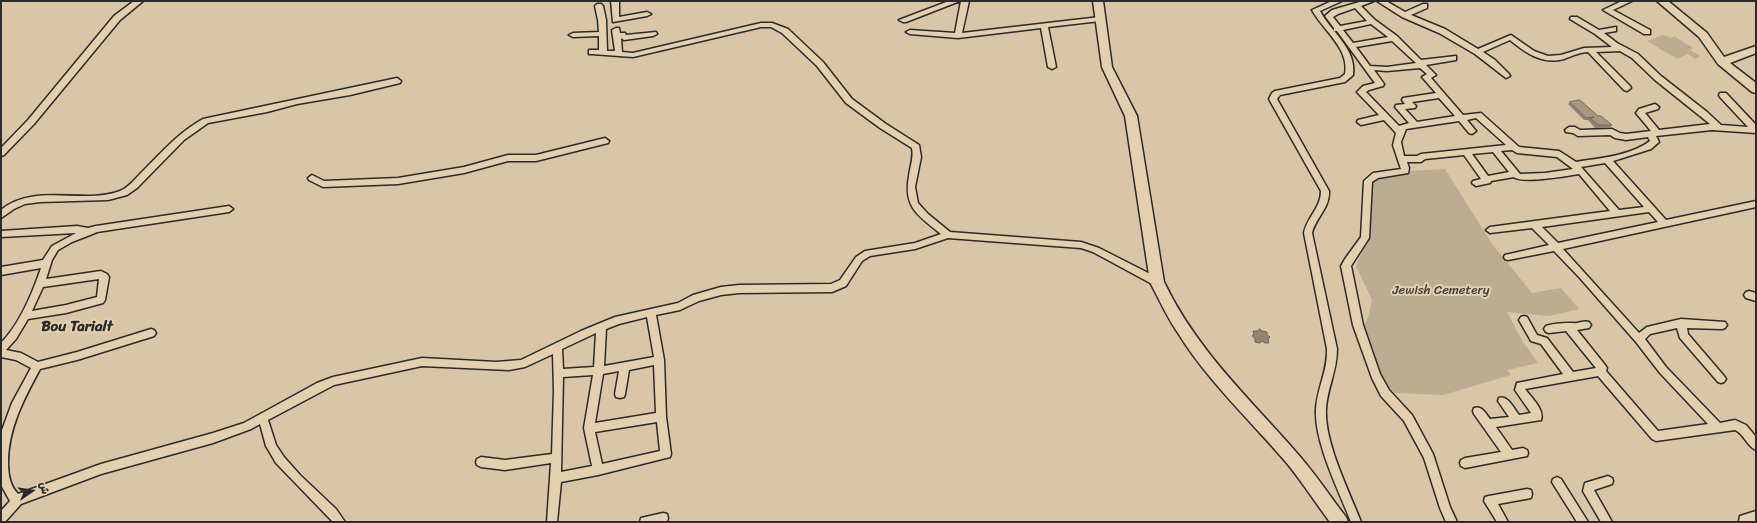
<!DOCTYPE html>
<html>
<head>
<meta charset="utf-8">
<style>
	body { margin:0 }
	#map { position:relative; width:1757px; height:523px; overflow:hidden; background:#d8c6a6; font-family:Sriracha,"Playpen Sans Arabic",sans-serif }
	canvas { display:block }
	.frame { position:absolute; inset:0; border:2px solid #2b2b2b; pointer-events:none }
	.north { position:absolute; left:12px; top:471px; width:40px; height:40px; -webkit-text-stroke:3px #e3d0ae; paint-order:stroke; rotate:77deg; font-size:11px; font-weight:700; line-height:16px; text-align:center; color:#2b2b2b }
	.north::after { content:''; display:block; margin:auto; width:14px; height:18px; background:#2b2b2b; clip-path:polygon(50% 0,100% 100%,50% 72%,0 100%) }
</style>
</head>
<body>
<div id="map">
<canvas width="1757" height="523"></canvas>
<div class="frame"></div>
<div class="north">ش</div>
</div>
<script>
const g = document.querySelector('canvas').getContext('2d');
g.lineJoin = 'round';
function fillPath(path, color) { g.fillStyle = color; g.fill(path, 'evenodd'); }
function stroke(path, color, width, dash) { g.strokeStyle = color; g.lineWidth = width; g.lineCap = dash ? 'butt' : 'round'; g.setLineDash(dash || []); g.stroke(path); }
function write(font, color, halo, rows, align = 'center') {
  g.font = font + ' Sriracha,sans-serif'; g.lineWidth = 4; g.setLineDash([]); g.textBaseline = 'middle'; g.strokeStyle = halo; g.fillStyle = color; for (const [text, x, y, turn = 0] of rows) {
    g.save(); g.translate(x, y); g.rotate((+turn || 0) * Math.PI / 180); g.textAlign = isNaN(turn) ? turn : align; if (halo) g.strokeText(text, 0, 0); g.fillText(text, 0, 0); g.restore();
  }
}
fillPath(new Path2D(`
	M1663,35L1672,38L1674,36L1693,48L1690,50L1700,56L1695,59L1688,54L1677,59L1647,41Z
	M1445,169L1492,244L1532,293L1561,288L1579,309L1549,316L1507,312L1523,342L1538,363L1507,370L1511,375L1443,395L1394,393L1391,388H1385L1362,333L1369,314L1372,300L1356,266L1367,240L1373,178L1409,174L1410,171Z`), '#bbac92');
const water = new Path2D(`
	M1260,329L1262,331L1267,332V335L1270,337L1268,339L1269,343H1265L1262,341L1260,343L1255,342V338L1252,336L1254,334L1253,331H1257Z`);
fillPath(water, '#918674');
stroke(water, '#686257', 1);
const street = new Path2D(`
	M134,1H143L120,20L34,124L4,155L1,156V148L28,120L114,16Z
	M611,1H619V17L647,12L651,14L647,16L613,22Z
	M949,1H960L906,22H903L899,20Z
	M961,1H969L962,33L1100,17L1104,19L1100,21L1048,27L1056,67L1052,69L1048,67L1041,28L958,38L910,34L906,32L910,30L955,33Z
	M1332,1H1342L1320,11C1331,32 1357,49 1353,75L1345,82L1280,95L1277,99L1329,191C1330,208 1316,217 1312,233L1337,349C1337,372 1327,388 1326,409C1324,442 1349,491 1361,522H1351C1339,491 1314,442 1316,409C1317,388 1328,371 1327,349L1304,233C1307,217 1321,208 1321,191L1269,99L1272,93L1275,91L1340,78L1345,74C1350,49 1323,30 1312,10Z
	M1363,1H1374L1361,6L1375,20L1397,36L1421,60L1456,56V60L1426,65L1436,75L1431,78L1463,115L1481,113L1519,147L1559,151L1576,162C1600,158 1630,156 1650,141L1648,137L1626,140L1615,138L1610,135L1578,136L1573,133L1566,132L1565,130L1569,127H1575L1580,130L1612,129L1620,133L1626,134L1651,131L1636,113L1639,109L1655,104L1659,107L1658,109L1645,113L1659,130L1710,124L1655,80L1632,58L1620,51L1596,52L1630,86L1631,88L1627,91L1624,90L1588,52C1580,52 1572,56 1564,59C1542,65 1526,53 1510,40L1483,52L1495,60L1509,74L1510,76L1506,78L1475,54L1439,33L1402,17L1377,1H1386L1405,12L1423,4H1427V8L1411,15L1445,29L1478,49L1511,35L1534,51L1548,56L1561,55L1584,48L1612,47L1595,34L1570,19L1571,17H1577L1599,30L1616,27V31L1604,33L1617,43L1638,54L1661,76L1707,112L1721,125L1748,127L1720,97L1719,95L1720,93H1726L1756,125V133L1712,130L1656,136L1659,142L1651,149L1613,161L1666,220L1756,201V207L1563,249L1639,333L1647,327L1681,319L1725,322L1727,325L1725,328L1722,329L1687,328L1688,334L1724,376L1726,379L1724,382L1721,383L1718,382L1680,338L1677,328L1650,334L1645,339L1666,367L1720,423L1735,420L1746,425L1756,437V450C1747,446 1744,434 1735,430L1656,441L1652,439L1598,376L1525,389C1531,397 1545,410 1541,420L1496,427L1512,450L1523,448L1527,450L1528,453L1527,456L1465,468L1461,466L1460,463L1461,460L1465,458L1501,452L1474,414L1473,411L1474,408C1482,405 1486,414 1490,419L1509,417L1498,401L1499,398C1508,395 1514,409 1519,415L1531,413L1515,390L1517,383L1563,374L1541,344L1531,341L1519,320L1521,317L1524,316L1527,317L1537,335L1547,338L1573,372L1596,368L1566,331L1549,333L1546,332L1544,329L1546,326C1555,323 1564,323 1572,323C1579,324 1583,320 1589,322L1591,325L1589,328L1577,330L1605,365L1607,368L1606,371L1658,431L1708,424L1660,373L1636,342L1579,277L1554,251L1508,260L1505,259L1504,257L1505,255L1549,245L1532,228L1490,233L1486,230L1490,227L1610,211L1579,174C1567,176 1521,184 1514,177L1491,181L1490,183L1476,186L1472,183L1473,181L1481,179L1464,155L1425,159L1421,162H1407L1409,168L1408,173L1378,178L1372,182L1369,238L1351,266L1363,325L1380,374L1389,390L1412,415L1433,454L1450,507L1457,522H1446L1440,508L1424,458L1404,421L1381,396L1372,378L1353,325L1341,266L1345,259L1361,237L1364,181L1373,173L1401,169L1393,145L1396,133L1384,120L1361,125L1357,122L1358,120L1379,115L1357,92L1363,86L1375,83L1337,31H1334V28L1325,16L1332,10ZM1355,8L1367,21L1340,26L1333,17L1338,14ZM1371,24L1388,37L1353,43L1343,30ZM1392,41L1416,63L1387,67L1370,66L1356,47ZM1420,68L1427,74L1422,77L1436,93L1403,98L1402,100L1405,104L1396,105L1395,107L1409,123L1399,126L1366,92L1369,90L1383,86L1384,84L1374,70L1387,71ZM1439,98L1455,116L1417,122L1405,109L1415,108L1416,106L1412,102ZM1476,118L1506,145L1421,154L1417,156H1404L1401,142L1406,129L1459,121L1469,133L1472,134L1476,131L1467,120ZM1512,150L1517,153L1557,157L1573,169L1545,173L1520,174L1501,151ZM1493,152L1509,172L1488,176L1472,154ZM1605,163L1644,207L1619,210L1581,167ZM1649,212L1658,222L1558,243L1542,227Z
	M1622,1H1632L1613,10L1650,30V34H1644L1603,10Z
	M597,4H601L603,6L606,20L607,51H615L612,30L616,28H619L620,33H625L626,35L656,32L657,34L653,36L624,40L621,38L622,52L633,53L761,23H772L788,29L823,62L852,99L886,124L919,145L921,157L915,187L918,203L928,214L950,232L1081,242L1099,248L1160,279L1162,282L1160,285H1154L1093,252L1081,248L948,238L915,249L870,256L862,261L846,286L832,292L739,293L721,295L699,301L680,310L656,315L664,360L666,417L671,454L670,457L598,475L561,482L557,522H547L551,463L505,470L481,467L477,465L476,462L477,459L481,457L505,460L552,454L554,391L553,354L525,367L509,370L422,366L334,385L268,420L276,445L284,457L300,475L336,509L345,522H333L276,463L266,446L260,424L251,429L213,443L101,474L21,504L5,522H1V511L10,501L1,485V433L12,403L31,368L16,360L1,357V343C19,325 33,292 41,268L1,275V267L43,260L52,246L76,233L1,237V231L77,226L88,228L96,226L229,206L233,209L229,212L97,232L90,235L72,242L58,250L52,260L46,279L101,271L107,274L109,277L105,300L103,303L66,313L28,319L16,339L6,350L21,353L38,362L77,352L151,329L154,330L156,333L154,336L151,337L77,360L40,369C24,399 8,428 8,463C8,475 10,486 18,494L101,464L213,433L244,423L317,383L333,377L422,358L496,362L521,360L581,331L615,317L678,303L693,295L721,287L739,285L831,284L840,280L856,257L865,251L915,243L941,234C919,216 903,208 909,176C910,167 914,158 912,148L880,128L846,103L817,66L782,33L771,27H761L633,57L592,54H589V50H599V36L573,37L569,35L573,33L599,32L598,20L595,6ZM99,279L97,297L66,305L32,311L43,287ZM647,317L654,357L604,366L606,329L619,324ZM596,333L594,367L563,369L562,349ZM654,365L656,413L595,423L603,374L619,371L615,394L616,397L620,398L624,397L625,394L629,370ZM593,375L584,428L592,466L561,472L563,377ZM657,422L660,451L602,464L595,432Z
	M397,78L401,81L400,83L350,95L297,104L267,112L208,123L184,140L137,188L127,195L108,200L40,202L25,204L14,209L1,218V210C34,182 84,205 120,191C128,188 135,179 141,173C160,154 179,132 203,119Z
	M605,138L609,141L608,143L536,161H508L464,173L398,184L323,187L309,180L308,178L312,175L324,181L398,178L464,167L508,155H536Z
	M1749,291L1756,293V301L1746,298L1744,295L1746,292Z
	M1608,476L1612,478L1613,481L1612,484L1594,490L1612,522H1601L1583,491L1585,483Z
	M1557,477L1561,479L1588,522H1577L1552,482L1553,479Z
	M1527,489L1531,490L1532,494L1531,498L1498,504L1508,522H1497L1484,501L1485,497L1489,496Z
	M1756,511V521L1739,522L1740,516Z
	M663,513L667,514L668,518L667,522H640L641,518Z`);
const secondary = new Path2D(`
	M1093,1H1103L1112,67L1137,116L1164,282C1196,349 1247,396 1296,452C1314,472 1329,495 1346,517L1348,522H1330C1315,502 1301,480 1285,461C1249,419 1207,380 1178,333C1167,317 1159,299 1150,282L1125,116L1102,67Z
	M1657,1H1668L1707,33L1724,57L1756,46V53L1730,63L1756,83V93L1752,92L1718,64L1699,37Z`);
stroke(street, '#2b2b2b', 3);
stroke(secondary, '#2b2b2b', 3);
fillPath(street, '#e3d0ae');
fillPath(secondary, '#e3d0ae');
fillPath(new Path2D(`
	M1570,102L1598,116L1612,125L1610,128H1595L1588,120H1584L1568,104Z`), '#8d8370');
const building = new Path2D(`
	M1580,100L1598,116H1601L1612,125H1598L1590,118L1594,117L1586,118L1570,102Z`);
fillPath(building, '#a49882');
stroke(building, '#736a5b', 1);
write('13px', '#413e3a', '#e3d0ae', [
	["Jewish Cemetery",1441,291]
]);
write('bold 15px', '#2b2b2b', '#e3d0ae', [
	["Bou Tarialt",77,327]
]);
</script>
</body>
</html>
